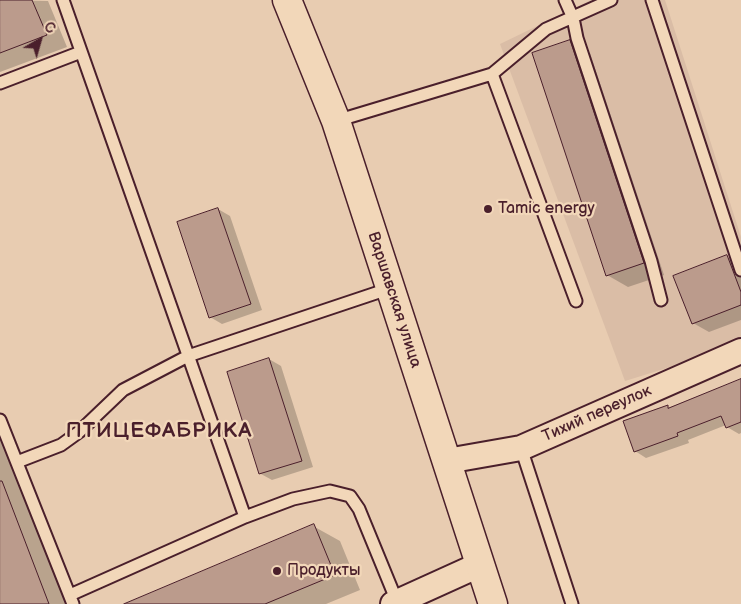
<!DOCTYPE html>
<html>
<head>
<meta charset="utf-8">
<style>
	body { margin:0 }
	#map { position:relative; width:741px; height:604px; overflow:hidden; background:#e8ccb1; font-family:"Balsamiq Sans",sans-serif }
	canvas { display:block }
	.north { position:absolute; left:15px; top:15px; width:50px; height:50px; -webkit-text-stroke:4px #f2d7b9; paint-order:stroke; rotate:38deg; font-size:14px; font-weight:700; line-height:20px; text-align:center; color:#4a1f2b }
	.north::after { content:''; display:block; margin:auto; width:18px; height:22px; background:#4a1f2b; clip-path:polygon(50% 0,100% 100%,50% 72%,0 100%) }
</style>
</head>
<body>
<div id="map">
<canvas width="741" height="604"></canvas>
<div class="north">С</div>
</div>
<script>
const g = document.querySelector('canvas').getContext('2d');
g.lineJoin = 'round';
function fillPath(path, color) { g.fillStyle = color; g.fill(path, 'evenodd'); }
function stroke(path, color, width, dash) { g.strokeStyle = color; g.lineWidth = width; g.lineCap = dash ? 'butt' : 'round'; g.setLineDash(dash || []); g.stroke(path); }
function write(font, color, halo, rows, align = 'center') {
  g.font = font + ' "Balsamiq Sans",sans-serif'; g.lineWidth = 4.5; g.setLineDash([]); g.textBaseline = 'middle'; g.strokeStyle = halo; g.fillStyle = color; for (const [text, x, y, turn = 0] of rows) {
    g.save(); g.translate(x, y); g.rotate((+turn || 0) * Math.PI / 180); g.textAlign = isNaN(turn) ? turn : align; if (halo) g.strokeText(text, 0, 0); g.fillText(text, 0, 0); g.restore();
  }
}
fillPath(new Path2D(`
	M591,0H665L741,237V345L625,381L500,44Z`), '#dabda6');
fillPath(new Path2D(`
	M0,0L48,1L67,47L0,72Z
	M570,41L590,53L664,275L628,287L607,275Z
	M218,209L230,216L262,310L222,324L210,317Z
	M727,257L741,265V320L709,332L693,323Z
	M269,359L281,366L313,467L272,480L261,474L228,373Z
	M741,380V433L739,434L727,427L726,425L688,440L689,443L646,458L635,451L667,407L670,408Z
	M0,425L69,604H3L0,597Z
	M313,526L340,541L360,590L326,604H131Z`), '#0003');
const building = new Path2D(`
	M0,0H32L47,35L0,53Z
	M570,40L644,263L606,276L532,53Z
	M218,208L251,304L209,318L177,222Z
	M727,255L741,292V305L692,324L673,276Z
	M269,358L302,461L259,474L227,372Z
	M741,379V422L726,428L721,416L677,433L678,436L634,452L623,421L668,405V408Z
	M0,481H2L49,604H0Z
	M314,524L335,575L265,604H124Z`);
fillPath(building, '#bb9b8c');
stroke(building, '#4a1f2b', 1);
const service = new Path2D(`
	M63,0L245,517
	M565,0L573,18L577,38L651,261L661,300
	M652,0L741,270
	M492,74L576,301
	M0,83L81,52
	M336,121L492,74L546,29L611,0
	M0,420L73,604
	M521,448L572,604
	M17,462L61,445L79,432L123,390L188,356L391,288
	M70,595L245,517L293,499L330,491L350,496L359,509L398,604`);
const minor = new Path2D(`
	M447,461L521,448L741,351
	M393,604L479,565`);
const secondary = new Path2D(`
	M287,0L336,121L493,604`);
stroke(service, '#4a1f2b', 15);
stroke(minor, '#4a1f2b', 28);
stroke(secondary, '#4a1f2b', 31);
stroke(service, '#f2d7b9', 11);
stroke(minor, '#f2d7b9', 24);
stroke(secondary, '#f2d7b9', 28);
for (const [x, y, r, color] of [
	[488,209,5,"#4a1f2b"],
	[277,571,5,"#4a1f2b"]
]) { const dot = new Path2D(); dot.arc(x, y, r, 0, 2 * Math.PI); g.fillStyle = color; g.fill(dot); stroke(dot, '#f2d7b9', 2); }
write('16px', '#4a1f2b', '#f2d7b9', [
	["Tamic energy",498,209],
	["Продукты",287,571]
], 'left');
write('16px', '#4a1f2b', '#f2d7b9', [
	["Варшавская улица",394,300,72],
	["Тихий переулок",597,414,-24]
]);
g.letterSpacing = '1px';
write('bold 21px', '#4a1f2b', '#f2d7b9', [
	["ПТИЦЕФАБРИКА",159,432]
]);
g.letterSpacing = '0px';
</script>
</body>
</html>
